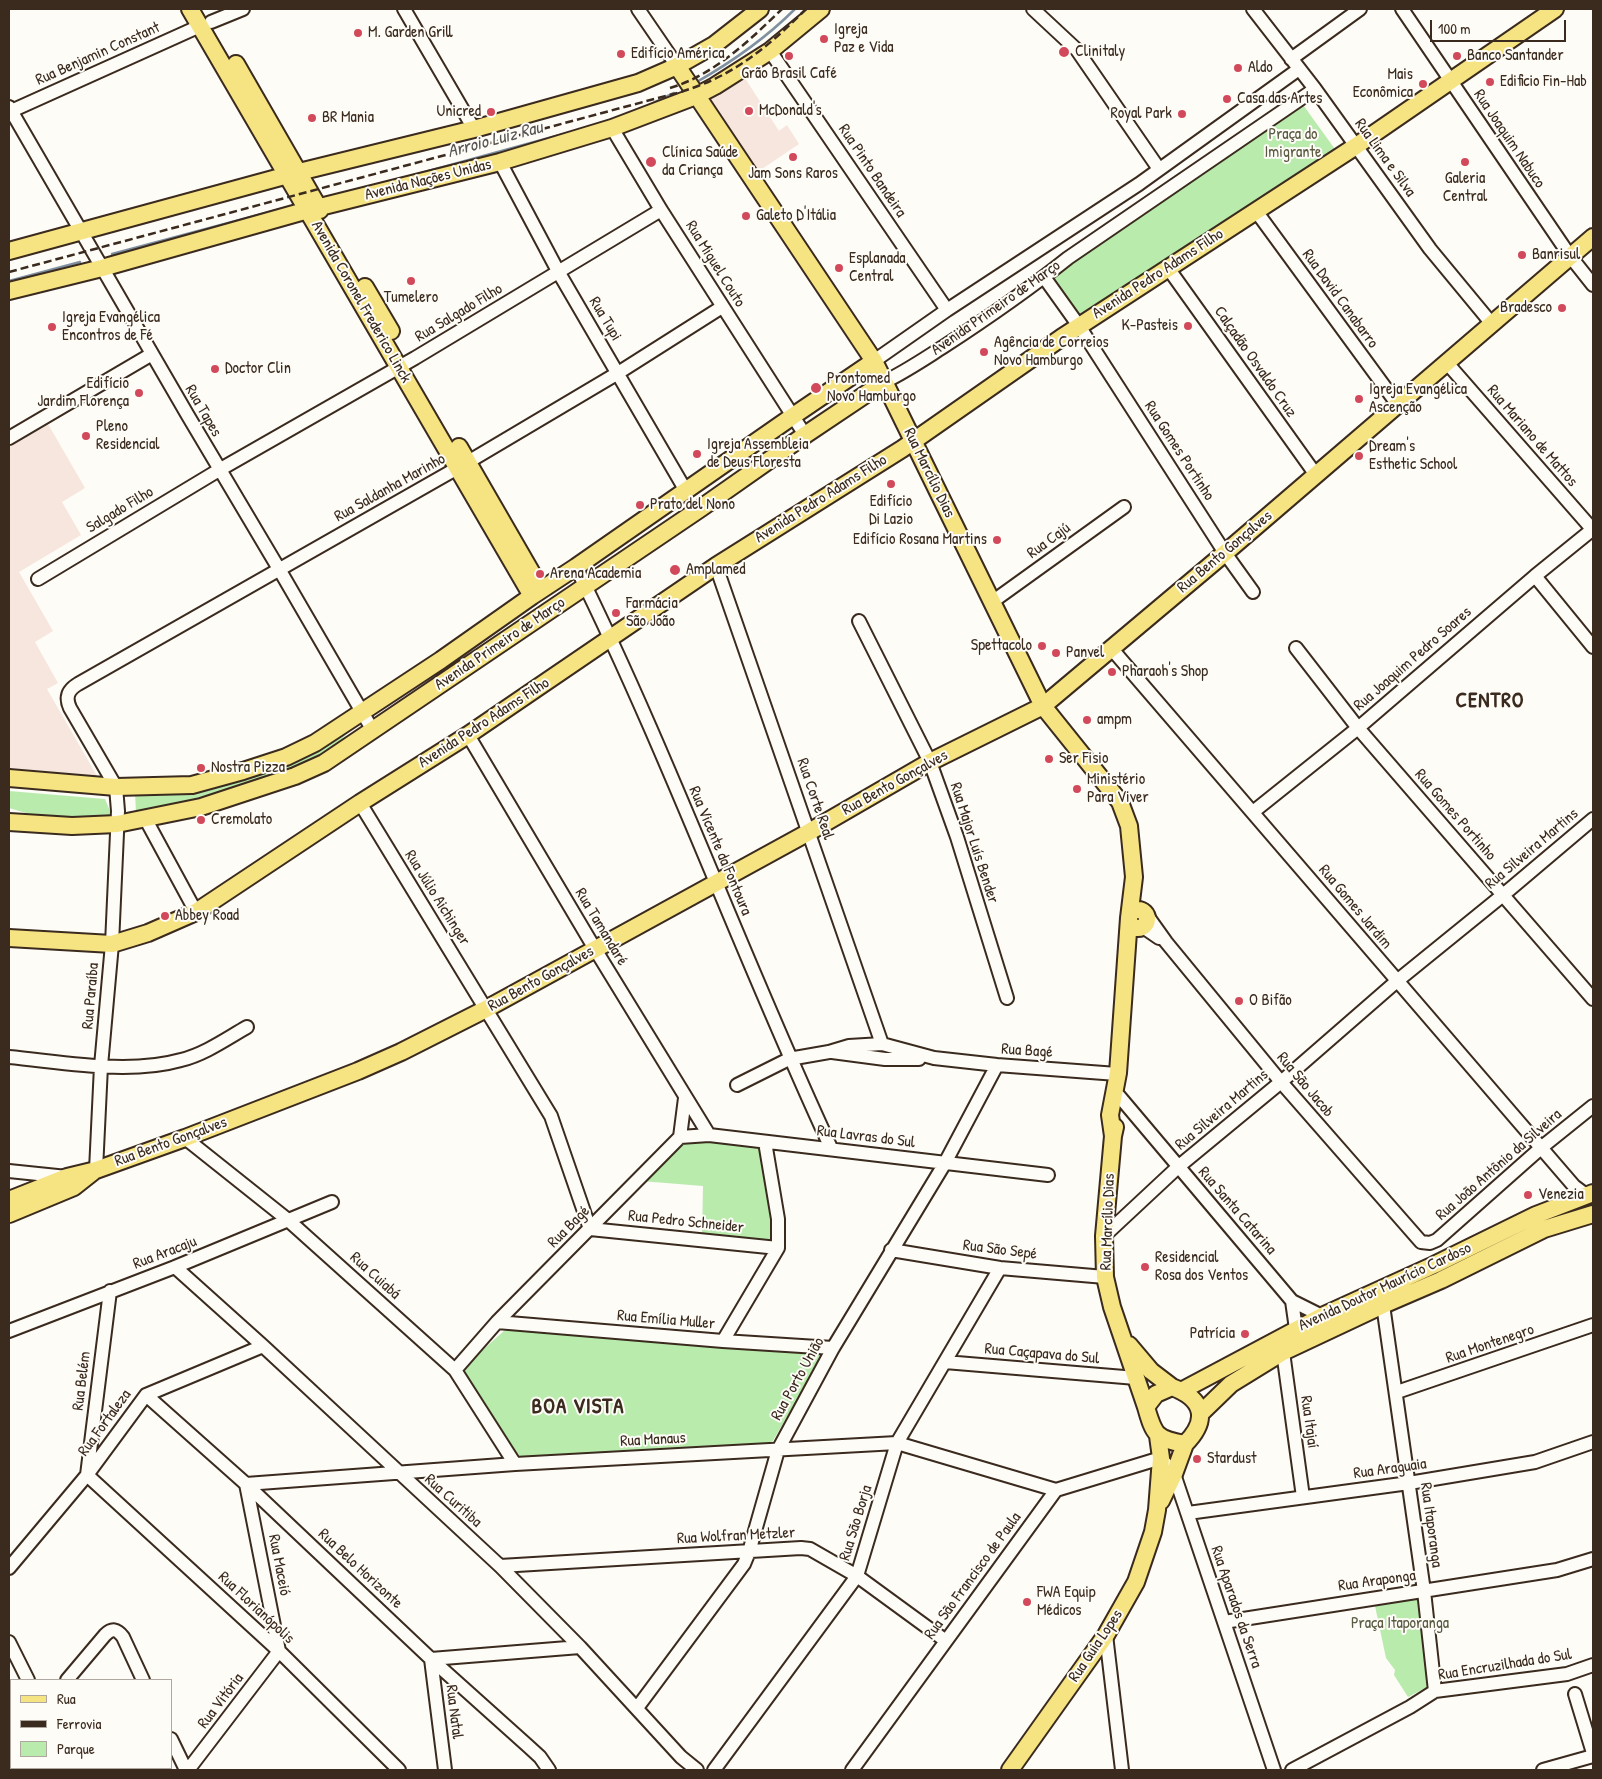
<!DOCTYPE html>
<html>
<head>
<meta charset="utf-8">
<style>
	body { margin:0 }
	#map { position:relative; width:1602px; height:1779px; overflow:hidden; background:#fdfcf7; font-family:"Patrick Hand",sans-serif }
	canvas { display:block }
	.frame { position:absolute; inset:0; border:10px solid #3b2a1e; pointer-events:none }
	.legend { position:absolute; left:10px; top:1679px; width:162px; height:90px; box-sizing:border-box; background:#fdfcf7; border:1px solid #afa8a0; margin:0; padding:6px 9px; list-style:none; font-size:15px; color:#3b2a1e }
	.legend li { display:flex; align-items:center; gap:10px; height:25px }
	.legend b { width:25px; border:1px solid #afa8a0 }
	.scale { position:absolute; left:1430px; top:20px; width:136px; height:22px; box-sizing:border-box; border:2px solid #3b2a1e; border-top:0; padding-left:6px; font-size:15px; line-height:18px; white-space:nowrap; color:#3b2a1e; -webkit-text-stroke:4px #fdfcf7; paint-order:stroke }
</style>
</head>
<body>
<div id="map">
<canvas width="1602" height="1779"></canvas>
<div class="frame"></div>
<ul class="legend">
<li><b style="height:6px;background:#f6e381"></b>Rua</li>
<li><b style="height:6px;background:#3b2a1e"></b>Ferrovia</li>
<li><b style="height:14px;background:#b8ebac"></b>Parque</li>
</ul>
<div class="scale">100 m</div>
</div>
<script>
const g = document.querySelector('canvas').getContext('2d');
g.lineJoin = 'round';
function fillPath(path, color) { g.fillStyle = color; g.fill(path, 'evenodd'); }
function stroke(path, color, width, dash) { g.strokeStyle = color; g.lineWidth = width; g.lineCap = dash ? 'butt' : 'round'; g.setLineDash(dash || []); g.stroke(path); }
function write(font, color, halo, rows, align = 'center') {
  g.font = font + ' "Patrick Hand",sans-serif'; g.lineWidth = 4; g.setLineDash([]); g.textBaseline = 'middle'; g.strokeStyle = halo; g.fillStyle = color; for (const [text, x, y, turn = 0] of rows) {
    g.save(); g.translate(x, y); g.rotate((+turn || 0) * Math.PI / 180); g.textAlign = isNaN(turn) ? turn : align; if (halo) g.strokeText(text, 0, 0); g.fillText(text, 0, 0); g.restore();
  }
}
fillPath(new Path2D(`
	M741,72L779,131L787,125L799,144L759,171L708,94Z
	M48,424L85,488L62,502L81,535L19,572L53,631L35,642L58,683L47,689L97,776L9,768V447Z`), '#f7e6dd');
fillPath(new Path2D(`
	M1301,102L1337,152L1080,322L1050,280L1070,261Z
	M350,730L331,752L259,784L136,813L135,792L320,747Z
	M9,791L105,799L110,811L109,822L54,821L9,808Z
	M710,1139L762,1145L775,1245L702,1237L703,1186L641,1181L681,1140Z
	M505,1330L824,1354L771,1444L521,1459L459,1371Z
	M1418,1598L1429,1686L1408,1697L1394,1675L1395,1670L1386,1658L1375,1606Z`), '#b8ebac');
stroke(new Path2D(`
	M695,83C732,62 765,39 795,9
	M643,108L674,93
	M392,181L567,133
	M112,254L288,207
	M9,281L80,262`), '#7f91a1', 2.5);
const minor = new Path2D(`
	M404,9L474,129
	M638,9L677,66
	M1033,9L1077,50L1159,169
	M1253,9L1315,89L1430,249L1492,324
	M1402,9L1570,256L1593,285
	M211,22L243,9
	M770,51L947,310
	M1291,59L1360,9
	M9,107L187,414L279,569L372,729
	M9,112L200,26
	M612,128L661,210L805,435
	M500,162L559,273L686,491
	M1256,211L1398,405
	M1168,268L1316,475
	M1044,277L1079,326L1225,553L1253,592
	M874,361L947,310L1139,184L1299,69
	M1447,363L1593,530
	M884,382C905,372 924,359 943,347C986,319 1028,290 1068,258L1315,89
	M9,438L152,354
	M716,566L882,1044
	M576,567C670,757 742,957 831,1148
	M1535,576L1593,647
	M38,579L219,470L415,358L661,210
	M992,602L1124,507
	M859,621L930,762L957,837L1007,998
	M1111,648L1574,1186L1586,1195
	M1296,648L1358,728L1593,999
	M468,735L595,949L709,1135
	M360,803L551,1116L590,1229L778,1248
	M1253,812L1358,728L1535,576L1593,529
	M145,818L196,912
	M1146,914L1166,942L1281,1082L1421,1242L1430,1243L1437,1240L1542,1147L1593,1106
	M1143,927L1159,938
	M832,1052L885,1059H919
	M9,1057C63,1062 128,1075 181,1060C205,1054 226,1039 247,1027
	M737,1085L789,1059L829,1052L849,1046L882,1044L934,1058L997,1065L1117,1074
	M1119,1096L1292,1301L1322,1316
	M680,1137L709,1135L1048,1175
	M185,1138L288,1220L455,1370L515,1464
	M96,1170L101,1066L112,944L118,811L116,787L70,708C65,697 68,690 78,684L468,462L618,373L722,307
	M9,1171L67,1177
	M1104,1236L1178,1167L1281,1082L1397,981L1503,895L1593,819
	M891,1250L1000,1268L1105,1277
	M175,1267L263,1346L500,1566L580,1647L681,1757L697,1770
	M110,1291L87,1475L279,1651L399,1770
	M1292,1301L1296,1329
	M1383,1305L1424,1591L1435,1691
	M497,1322L723,1341L833,1348
	M9,1331L175,1267L332,1202
	M723,1341L778,1248V1219L765,1142
	M1283,1352L1303,1497
	M945,1362L1136,1378
	M455,1370L497,1322L680,1137L685,1098
	M1397,1392L1593,1325
	M146,1395L246,1484L431,1659L528,1746L540,1757L549,1770
	M1188,1513L1409,1483L1535,1462L1593,1442
	M500,1566L801,1548L810,1549L857,1576L946,1641
	M9,1568L87,1475L146,1395L263,1346
	M1224,1622L1557,1570L1593,1559
	M1106,1635L1122,1770
	M9,1642L28,1680
	M67,1680L105,1635C112,1628 117,1629 123,1637L143,1680
	M1575,1694L1593,1753
	M637,1708L744,1564L749,1552L778,1450L833,1348L945,1163L997,1065
	M171,1739L186,1770
	M72,1768L73,1770
	M188,1770L279,1651L246,1484L515,1464L897,1443L1056,1490
	M445,1770L431,1659L580,1647
	M714,1770L857,1576L897,1443L1000,1268
	M852,1770L1056,1490L1161,1458L1174,1474L1274,1770
	M1292,1770L1410,1707L1435,1691L1567,1674L1593,1665
	M1543,1770L1593,1756`);
const major = new Path2D(`
	M190,9L532,596
	M236,64L320,210
	M677,66L874,361L1043,706L1120,802L1129,826L1134,877L1129,918L1118,1073L1110,1115L1113,1136
	M9,251L299,172L474,129L638,83L677,66L714,45L760,9
	M365,287L391,331
	M9,291L102,268L308,210L500,162L612,128L696,96L715,86L770,51L821,9
	M459,447L541,589
	M9,778L116,787L192,785L243,771L286,757L315,743L441,660L532,596L576,567L793,416L874,361
	M9,822L72,826L117,824L201,807L295,776L324,763L701,508L805,435L884,382
	M1129 919a9 9 0 1 1 18 0a9 9 0 1 1-18 0Z
	M9,938L112,944L148,933L196,912L360,803L468,735L716,566L902,449L1061,338L1356,146L1555,9
	M1115,1127L1113,1136L1104,1236L1105,1277L1112,1307L1146,1407
	M9,1200L67,1177L96,1170L185,1138L358,1071L401,1052L486,1009L809,832L930,762L1043,706L1225,553L1593,237
	M9,1214L74,1187L93,1172
	M1129,1345L1151,1371L1172,1387
	M1172,1387C1204,1399 1209,1420 1185,1444C1156,1439 1154,1435 1146,1407L1156,1394Z
	M1181,1391L1322,1316L1434,1265L1536,1215L1593,1193
	M1201,1413L1231,1384L1283,1352L1383,1305L1441,1280L1544,1229L1593,1214
	M1161,1501L1174,1474L1185,1444
	M1010,1770L1106,1635L1136,1582L1153,1532L1157,1510L1161,1458L1158,1436`);
stroke(minor, '#3b2a1e', 16);
stroke(major, '#3b2a1e', 20);
stroke(minor, '#fdfcf7', 12);
stroke(major, '#f6e381', 16);
stroke(new Path2D(`
	M670,88C714,75 750,40 782,9
	M9,272L643,102C661,97 680,93 698,86C741,70 774,41 806,9`), '#3b2a1e', 2.5, [8, 4]);
for (const [x, y, r, color] of [
	[358,33,5,"#d1495b"],
	[824,39,5,"#d1495b"],
	[1064,52,6,"#d1495b"],
	[621,54,5,"#d1495b"],
	[789,56,5,"#d1495b"],
	[1457,56,5,"#d1495b"],
	[1238,68,5,"#d1495b"],
	[1490,82,5,"#d1495b"],
	[1423,84,5,"#d1495b"],
	[1227,99,5,"#d1495b"],
	[749,111,5,"#d1495b"],
	[491,112,5,"#d1495b"],
	[1182,114,5,"#d1495b"],
	[312,118,5,"#d1495b"],
	[793,157,5,"#d1495b"],
	[651,162,6,"#d1495b"],
	[1465,162,5,"#d1495b"],
	[746,216,5,"#d1495b"],
	[1522,255,5,"#d1495b"],
	[839,268,5,"#d1495b"],
	[411,281,5,"#d1495b"],
	[1562,308,5,"#d1495b"],
	[1188,326,5,"#d1495b"],
	[52,327,5,"#d1495b"],
	[984,352,5,"#d1495b"],
	[215,369,5,"#d1495b"],
	[816,388,6,"#d1495b"],
	[139,393,5,"#d1495b"],
	[1359,399,5,"#d1495b"],
	[86,436,5,"#d1495b"],
	[697,454,5,"#d1495b"],
	[1359,456,5,"#d1495b"],
	[891,484,5,"#d1495b"],
	[640,505,5,"#d1495b"],
	[997,540,5,"#d1495b"],
	[675,570,6,"#d1495b"],
	[540,574,5,"#d1495b"],
	[616,613,5,"#d1495b"],
	[1042,646,5,"#d1495b"],
	[1056,653,5,"#d1495b"],
	[1112,672,5,"#d1495b"],
	[1087,720,5,"#d1495b"],
	[1049,759,5,"#d1495b"],
	[201,768,5,"#d1495b"],
	[1077,789,5,"#d1495b"],
	[201,820,5,"#d1495b"],
	[165,916,5,"#d1495b"],
	[1239,1001,5,"#d1495b"],
	[1528,1195,5,"#d1495b"],
	[1145,1267,5,"#d1495b"],
	[1245,1334,5,"#d1495b"],
	[1197,1459,5,"#d1495b"],
	[1027,1602,5,"#d1495b"]
]) { const dot = new Path2D(); dot.arc(x, y, r, 0, 2 * Math.PI); g.fillStyle = color; g.fill(dot); stroke(dot, '#fdfcf7', 2); }
write('16px', '#3b2a1e', '#fdfcf7', [
	["Igreja",834,30],
	["Paz e Vida",834,48],
	["M. Garden Grill",368,33],
	["Clinitaly",1075,52],
	["Edifício América",631,54],
	["Banco Santander",1467,56],
	["Aldo",1248,68],
	["Grão Brasil Café",789,74,"center"],
	["Mais",1413,75,"right"],
	["Econômica",1413,93,"right"],
	["Edificio Fin-Hab",1500,82],
	["Casa das Artes",1237,99],
	["McDonald's",759,111],
	["Unicred",481,112,"right"],
	["Royal Park",1172,114,"right"],
	["BR Mania",322,118],
	["Clínica Saúde",662,153],
	["da Criança",662,171],
	["Jam Sons Raros",793,174,"center"],
	["Galeria",1465,179,"center"],
	["Central",1465,197,"center"],
	["Galeto D'Itália",756,216],
	["Banrisul",1532,255],
	["Esplanada",849,259],
	["Central",849,277],
	["Tumelero",411,298,"center"],
	["Bradesco",1552,308,"right"],
	["Igreja Evangélica",62,318],
	["Encontros de Fé",62,336],
	["K-Pasteis",1178,326,"right"],
	["Agência de Correios",994,343],
	["Novo Hamburgo",994,361],
	["Doctor Clin",225,369],
	["Prontomed",827,379],
	["Novo Hamburgo",827,397],
	["Edifício",129,384,"right"],
	["Jardim Florença",129,402,"right"],
	["Igreja Evangélica",1369,390],
	["Ascenção",1369,408],
	["Pleno",96,427],
	["Residencial",96,445],
	["Igreja Assembleia",707,445],
	["de Deus Floresta",707,463],
	["Dream's",1369,447],
	["Esthetic School",1369,465],
	["Edifício",891,502,"center"],
	["Di Lazio",891,520,"center"],
	["Prato del Nono",650,505],
	["Edifício Rosana Martins",987,540,"right"],
	["Amplamed",686,570],
	["Arena Academia",550,574],
	["Farmácia",626,604],
	["São João",626,622],
	["Spettacolo",1032,646,"right"],
	["Panvel",1066,653],
	["Pharaoh's Shop",1122,672],
	["ampm",1097,720],
	["Ser Fisio",1059,759],
	["Nostra Pizza",211,768],
	["Ministério",1087,780],
	["Para Viver",1087,798],
	["Cremolato",211,820],
	["Abbey Road",175,916],
	["O Bifão",1249,1001],
	["Venezia",1538,1195],
	["Residencial",1155,1258],
	["Rosa dos Ventos",1155,1276],
	["Patrícia",1235,1334,"right"],
	["Stardust",1207,1459],
	["FWA Equip",1037,1593],
	["Médicos",1037,1611]
], 'left');
write('16px', '#3b2a1e', '#fdfcf7', [
	["Rua Benjamin Constant",98,54,-24],
	["Rua Joaquim Nabuco",1509,139,56],
	["Rua Lima e Silva",1385,158,54],
	["Rua Pinto Bandeira",872,171,56],
	["Avenida Nações Unidas",428,180,-14],
	["Rua Miguel Couto",715,264,58],
	["Avenida Pedro Adams Filho",1158,274,-33],
	["Rua David Canabarro",1340,299,54],
	["Avenida Coronel Frederico Linck",361,302,60],
	["Avenida Primeiro de Março",996,308,-35],
	["Rua Salgado Filho",459,313,-31],
	["Rua Tupi",605,319,59],
	["Calçadão Osvaldo Cruz",1255,362,55],
	["Rua Tapes",203,411,60],
	["Rua Mariano de Mattos",1532,436,49],
	["Rua Gomes Portinho",1179,451,57],
	["Rua Marcílio Dias",929,473,64],
	["Rua Saldanha Marinho",390,488,-29],
	["Avenida Pedro Adams Filho",821,499,-32],
	["Salgado Filho",120,510,-31],
	["Rua Cajú",1049,541,-36],
	["Rua Bento Gonçalves",1225,552,-40],
	["Avenida Primeiro de Março",500,644,-34],
	["Rua Joaquim Pedro Soares",1413,659,-41],
	["Avenida Pedro Adams Filho",484,723,-33],
	["Rua Bento Gonçalves",895,783,-29],
	["Rua Corte Real",815,799,71],
	["Rua Gomes Portinho",1455,815,49],
	["Rua Major Luís Bender",974,843,72],
	["Rua Silveira Martins",1532,849,-40],
	["Rua Vicente da Fontoura",720,851,67],
	["Rua Júlio Aichinger",437,898,58],
	["Rua Gomes Jardim",1355,907,50],
	["Rua Tamandaré",601,927,59],
	["Rua Bento Gonçalves",541,979,-29],
	["Rua Paraíba",91,996,-85],
	["Rua Bagé",1027,1051,4],
	["Rua São Jacob",1305,1085,50],
	["Rua Silveira Martins",1222,1110,-40],
	["Rua Lavras do Sul",866,1137,7],
	["Rua Bento Gonçalves",171,1142,-20],
	["Rua João Antônio da Silveira",1499,1165,-41],
	["Rua Santa Catarina",1237,1211,49],
	["Rua Pedro Schneider",686,1222,6],
	["Rua Marcílio Dias",1108,1222,-88],
	["Rua Bagé",569,1227,-45],
	["Rua São Sepé",1000,1250,7],
	["Rua Aracaju",165,1253,-21],
	["Rua Cuiabá",375,1276,42],
	["Avenida Doutor Maurício Cardoso",1385,1287,-25],
	["Rua Emília Muller",666,1320,5],
	["Rua Montenegro",1490,1344,-19],
	["Rua Caçapava do Sul",1042,1354,5],
	["Rua Porto União",798,1379,-61],
	["Rua Belém",82,1381,-83],
	["Rua Itajaí",1309,1422,82],
	["Rua Fortaleza",105,1423,-54],
	["Rua Manaus",653,1440,-3],
	["Rua Araguaia",1390,1469,-8],
	["Rua Curitiba",453,1501,42],
	["Rua São Borja",856,1523,-73],
	["Rua Itaporanga",1431,1525,82],
	["Rua Wolfran Metzler",736,1536,-3],
	["Rua Maceió",279,1565,79],
	["Rua Belo Horizonte",360,1569,43],
	["Rua São Francisco de Paula",973,1576,-54],
	["Rua Araponga",1377,1581,-8],
	["Rua Aparados da Serra",1236,1607,71],
	["Rua Florianópolis",256,1608,43],
	["Rua Guia Lopes",1096,1646,-56],
	["Rua Encruzilhada do Sul",1505,1665,-9],
	["Rua Vitória",221,1701,-53],
	["Rua Natal",454,1712,83]
]);
write('16px', '#5a5a42', '#fdfcf7', [
	["Praça do",1293,135],
	["Imigrante",1293,153],
	["Praça Itaporanga",1400,1624]
]);
write('italic 18px', '#585554', '#fdfcf7', [
	["Arroio Luiz Rau",495,140,-15]
]);
g.letterSpacing = '1px';
write('bold 21px', '#3b2a1e', '#fdfcf7', [
	["CENTRO",1490,701],
	["BOA VISTA",578,1407]
]);
g.letterSpacing = '0px';
</script>
</body>
</html>
